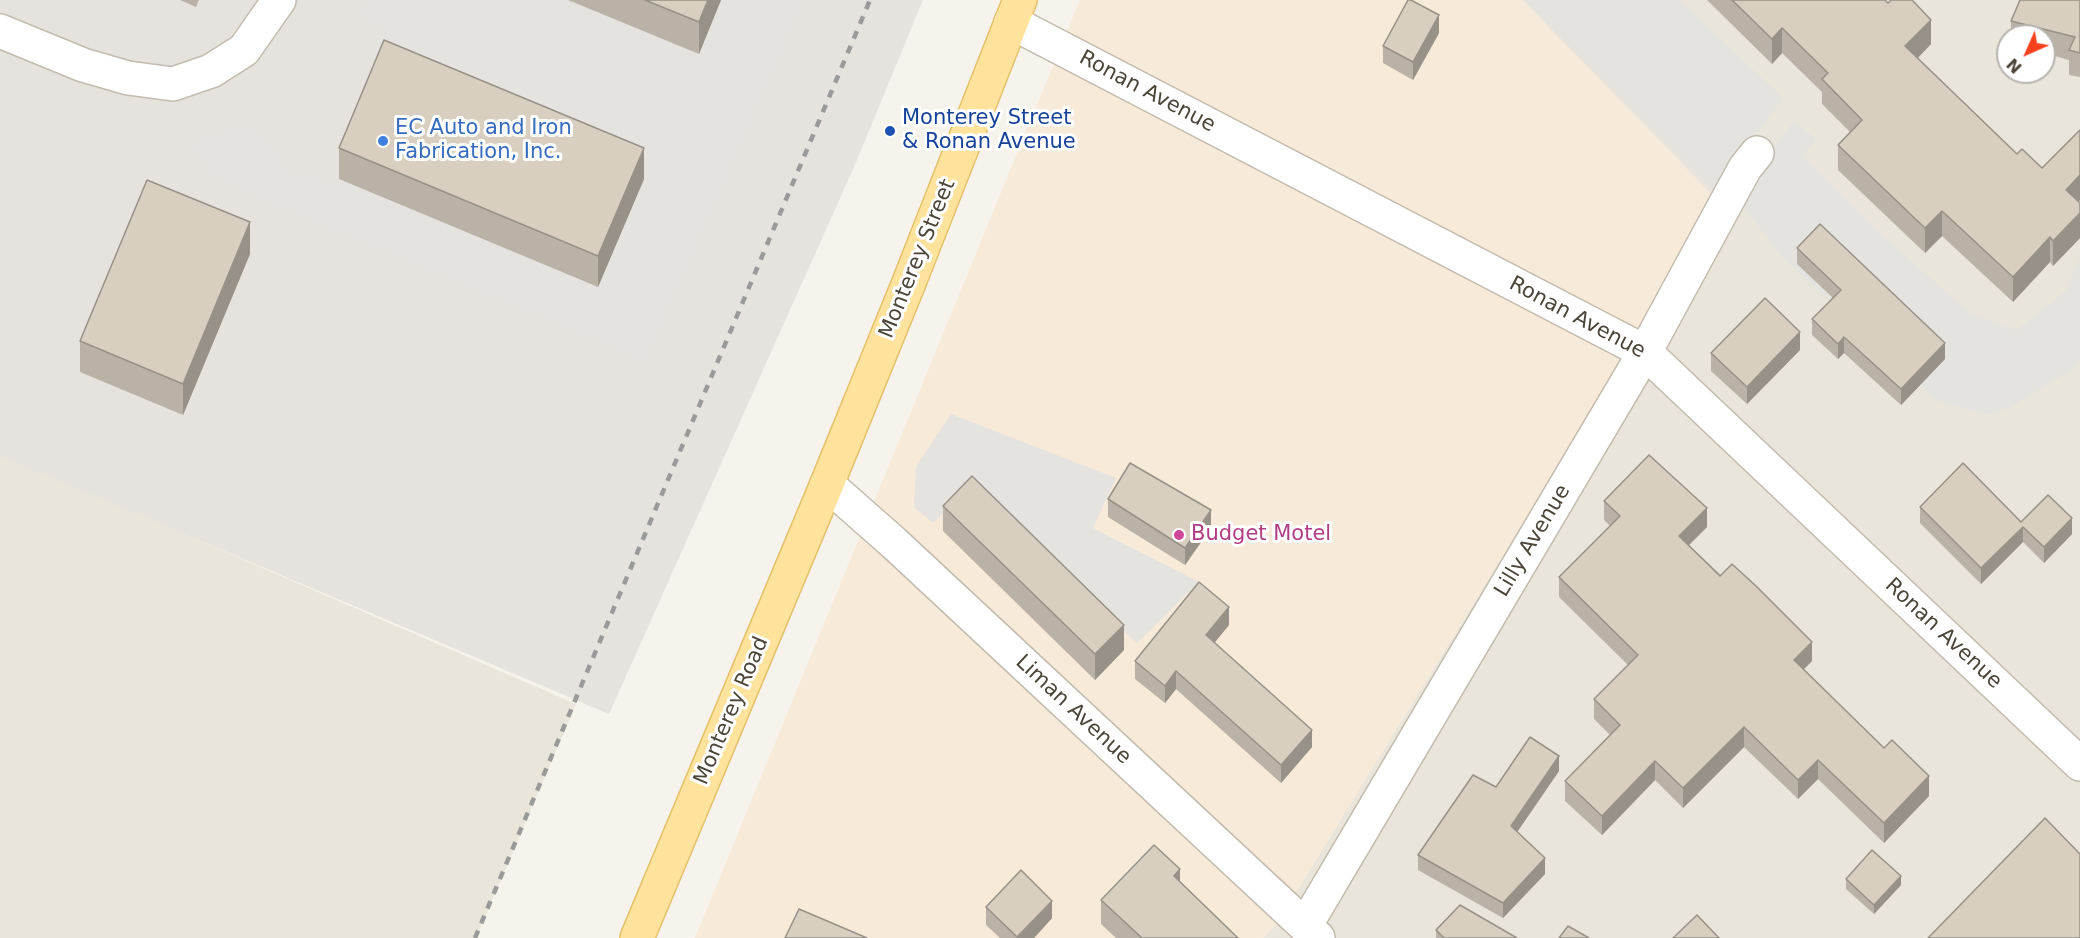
<!DOCTYPE html>
<html>
<head>
<meta charset="utf-8">
<style>
  body { margin:0 }
  #map { position:relative; width:2080px; height:938px; overflow:hidden; background:#f6f3ec; font-family:"DejaVu Sans",sans-serif }
  canvas { display:block }
  .north { position:absolute; left:1996px; top:24px; width:60px; height:60px; box-sizing:border-box; background:#fff; border:2px solid #b7b4b0; border-radius:50%; rotate:225deg; font-size:16px; font-weight:700; line-height:24px; text-align:center; color:#4b4439 }
  .north::after { content:''; display:block; margin:auto; width:21px; height:27px; background:#fc3f1d; clip-path:polygon(50% 0,100% 100%,50% 72%,0 100%) }
</style>
</head>
<body>
<div id="map">
<canvas width="2080" height="938"></canvas>
<div class="north">N</div>
</div>
<script>
const ctx = document.querySelector('canvas').getContext('2d');
ctx.lineJoin = 'round';
function fill(path, color) { ctx.fillStyle = color; ctx.fill(path, 'evenodd'); }
function trace(path, color, width, dash) { ctx.strokeStyle = color; ctx.lineWidth = width; ctx.lineCap = dash ? 'butt' : 'round'; ctx.setLineDash(dash || []); ctx.stroke(path); }
function write(font, color, halo, rows, align = 'center') {
  ctx.font = font + ' "DejaVu Sans",sans-serif'; ctx.lineWidth = 6; ctx.setLineDash([]); ctx.textBaseline = 'middle'; ctx.strokeStyle = halo; ctx.fillStyle = color; for (const [text, x, y, turn = 0] of rows) {
    ctx.save(); ctx.translate(x, y); ctx.rotate((+turn || 0) * Math.PI / 180); ctx.textAlign = isNaN(turn) ? turn : align; if (halo) ctx.strokeText(text, 0, 0); ctx.fillText(text, 0, 0); ctx.restore();
  }
}
fill(new Path2D(`
  M1522 0H2080V938H1263L1276 925 1642 329 1711 194ZM2008 36H2044V72H2008Z
  M0 454 576 704 476 938H0Z`), '#eae5da');
fill(new Path2D(`
  M1080 0H1522L1711 194 1642 329 1276 925 1263 938H695Z`), '#f7ead8');
fill(new Path2D(`
  M0 0H923L854 167 609 714 0 456Z`), '#e6e2dd');
fill(new Path2D(`
  M365 0H568L699 54 721 0H806L646 363 287 212 209 175 187 143 250 120 297 176 339 179 384 71 368 57 382 27 356 18Z
  M1523 0H1679L1783 98 1715 192Z
  M1794 121 1817 140 1802 155 1887 240 1970 313 2017 330 2066 291 2080 258V360L2077 366 2011 407 1988 415 1939 402 1780 255 1741 203 1754 174Z
  M951 414 1116 478 1093 528 1199 582 1137 643 972 486 933 523 914 507 916 467Z`), '#e5e3e0');
const minor = new Path2D(`
  M1011 22 1645 352 2080 764
  M0 31 83 65 128 78 173 84 211 71 244 50 279 0
  M827 484 894 543 1318 938
  M1305 926 1645 352 1745 168 1757 153`);
const major = new Path2D(`
  M637 938 827 484 908 285 1020 0`);
trace(minor, '#c2bbae', 36);
trace(major, '#e6c16a', 36);
trace(minor, '#fff', 33);
trace(major, '#ffe39c', 33);
trace(new Path2D(`
  M475 938 870 0`), '#9a9a9a', 4.5, [8, 8]);
fill(new Path2D(`
  M180 0H199L196 7Z
  M568 0H721L699 54Z
  M1707 0H1885L1931 44 1918 58 2017 154 2042 168 2080 130V200L2078 202 2080 203V238L2053 266 2050 262 2013 302 1942 236 1925 253 1838 170V145L1850 132 1822 104V92L1782 53 1772 64Z
  M2080 0V77L2069 75V60L2044 53V36H2011V21Z
  M1439 33 1413 80 1383 63V46Z
  M339 148 644 179 598 287 339 179Z
  M1797 248 1945 359 1901 405 1844 353 1838 359 1812 335V319L1833 298 1797 264Z
  M250 254 183 415 80 372V341Z
  M1800 350 1747 404 1711 371V353Z
  M1108 499 1211 528 1185 565 1108 517Z
  M1604 501 1707 527 1689 545 1812 661 1804 669 1929 796 1884 843 1818 779 1798 799 1744 747 1683 808 1655 780 1602 835 1565 801V781L1610 735 1594 719V699L1628 665 1559 597V577L1610 526 1604 520Z
  M943 506 1124 650 1095 680 943 531Z
  M1920 507 2021 522 2072 534 2044 563 2023 542 1981 584 1920 523Z
  M1229 625 1215 642 1312 747 1281 783 1176 689 1165 703 1135 679V661Z
  M1559 771 1517 832 1545 874 1503 918 1418 870V855L1496 787Z
  M1846 879 1901 885 1874 914 1846 889Z
  M1180 882 1238 938H1116L1101 924V900Z
  M986 907 1052 918 1034 938H1000L986 925Z
  M1436 930 1517 938H1436Z`), '#bab2a6');
fill(new Path2D(`
  M708 0H721L699 54V22Z
  M1439 15V33L1413 80V62Z
  M1931 20V44L1905 71V46Z
  M1782 28V53L1772 64V39Z
  M644 148V179L598 287V256Z
  M2080 175V200L2066 214V190Z
  M1942 211V236L1925 253V228Z
  M2080 213V238L2053 266V241Z
  M250 222V254L183 415V384Z
  M2050 237V262L2013 302V277Z
  M1800 332V350L1747 404V387Z
  M1844 337V353L1838 359V344Z
  M1945 343V359L1901 405V389Z
  M1707 508V527L1679 555V536Z
  M1211 510V528L1185 565V548Z
  M2072 518V534L2044 563V547Z
  M2023 527V542L1981 584V568Z
  M1229 607V625L1206 653V635Z
  M1124 625V650L1095 680V654Z
  M1812 642V661L1794 679V660Z
  M1176 671V689L1165 703V686Z
  M1744 727V747L1683 808V788Z
  M1312 730V747L1281 783V765Z
  M1559 756V771L1511 841V826Z
  M1818 760V779L1798 799V780Z
  M1655 761V780L1602 835V816Z
  M1929 776V796L1884 843V823Z
  M1545 858V874L1503 918V903Z
  M1180 869V894L1174 876Z
  M1901 876V885L1874 914V905Z
  M1052 901V918L1034 938H1017Z`), '#979187');
const building = new Path2D(`
  M645 0H708L699 22Z
  M1408 0H1411L1439 15 1413 62 1383 46Z
  M1732 0H1885L1888 3 1891 0H1912L1931 20 1905 46 2017 154 2022 149 2042 168 2080 130V175L2066 190 2080 203V213L2053 241 2050 237 2013 277 1942 211 1925 228 1838 145 1862 120 1822 79 1828 73 1782 28 1772 39Z
  M2020 0H2080V53L2069 50 2075 37 2011 21Z
  M384 40 644 148 598 256 339 148Z
  M147 180 250 222 183 384 80 341Z
  M1820 224 1945 343 1901 389 1844 337 1838 344 1812 319 1841 290 1797 248Z
  M1765 298 1800 332 1747 387 1711 353Z
  M1649 455 1707 508 1679 536 1720 576 1732 564 1756 586 1812 642 1794 660 1884 748 1892 740 1929 776 1884 823 1818 760 1798 780 1744 727 1683 788 1655 761 1602 816 1565 781 1620 725 1594 699 1638 655 1559 577 1620 516 1604 501Z
  M1130 463 1211 510 1185 548 1108 499Z
  M1963 463 2021 522 2048 495 2072 518 2044 547 2023 527 1981 568 1920 507Z
  M972 476 1124 625 1095 654 943 506Z
  M1199 582 1229 607 1206 635 1312 730 1281 765 1176 671 1165 686 1135 661Z
  M1530 737 1559 756 1511 826 1545 858 1503 903 1418 855 1473 775 1496 787Z
  M2045 818 2080 854V938H1928Z
  M1154 845 1180 869 1174 876 1238 938H1142L1101 900Z
  M1872 850 1901 876 1874 905 1846 879Z
  M1021 870 1052 901 1017 937 986 907Z
  M1460 905 1517 938H1444L1436 930Z
  M799 909 867 938H785Z
  M1697 915 1719 938H1673Z
  M1568 926 1589 938H1559Z`);
fill(building, '#d8cfc1');
trace(building, '#979187', 1.5);
for (const [x, y, r, color] of [
  [890,131,6,"#1a4fb4"],
  [383,141,6,"#3f7fe0"],
  [1179,535,6,"#d1479c"]
]) { const dot = new Path2D(); dot.arc(x, y, r, 0, 2 * Math.PI); ctx.fillStyle = color; ctx.fill(dot); trace(dot, '#fff', 2); }
write('21px', '#4b4439', '#fff', [
  ["Ronan Avenue",1147,92,28],
  ["Monterey Street",918,259,-68],
  ["Ronan Avenue",1577,318,28],
  ["Lilly Avenue",1533,541,-59],
  ["Ronan Avenue",1943,634,43],
  ["Liman Avenue",1073,710,43],
  ["Monterey Road",732,711,-67]
]);
write('21px', '#164399', '#fff', [
  ["Monterey Street",902,119],
  ["& Ronan Avenue",902,143]
], 'left');
write('21px', '#366cbe', '#fff', [
  ["EC Auto and Iron",395,129],
  ["Fabrication, Inc.",395,153]
], 'left');
write('21px', '#b23c85', '#fff', [
  ["Budget Motel",1191,535]
], 'left');
</script>
</body>
</html>
